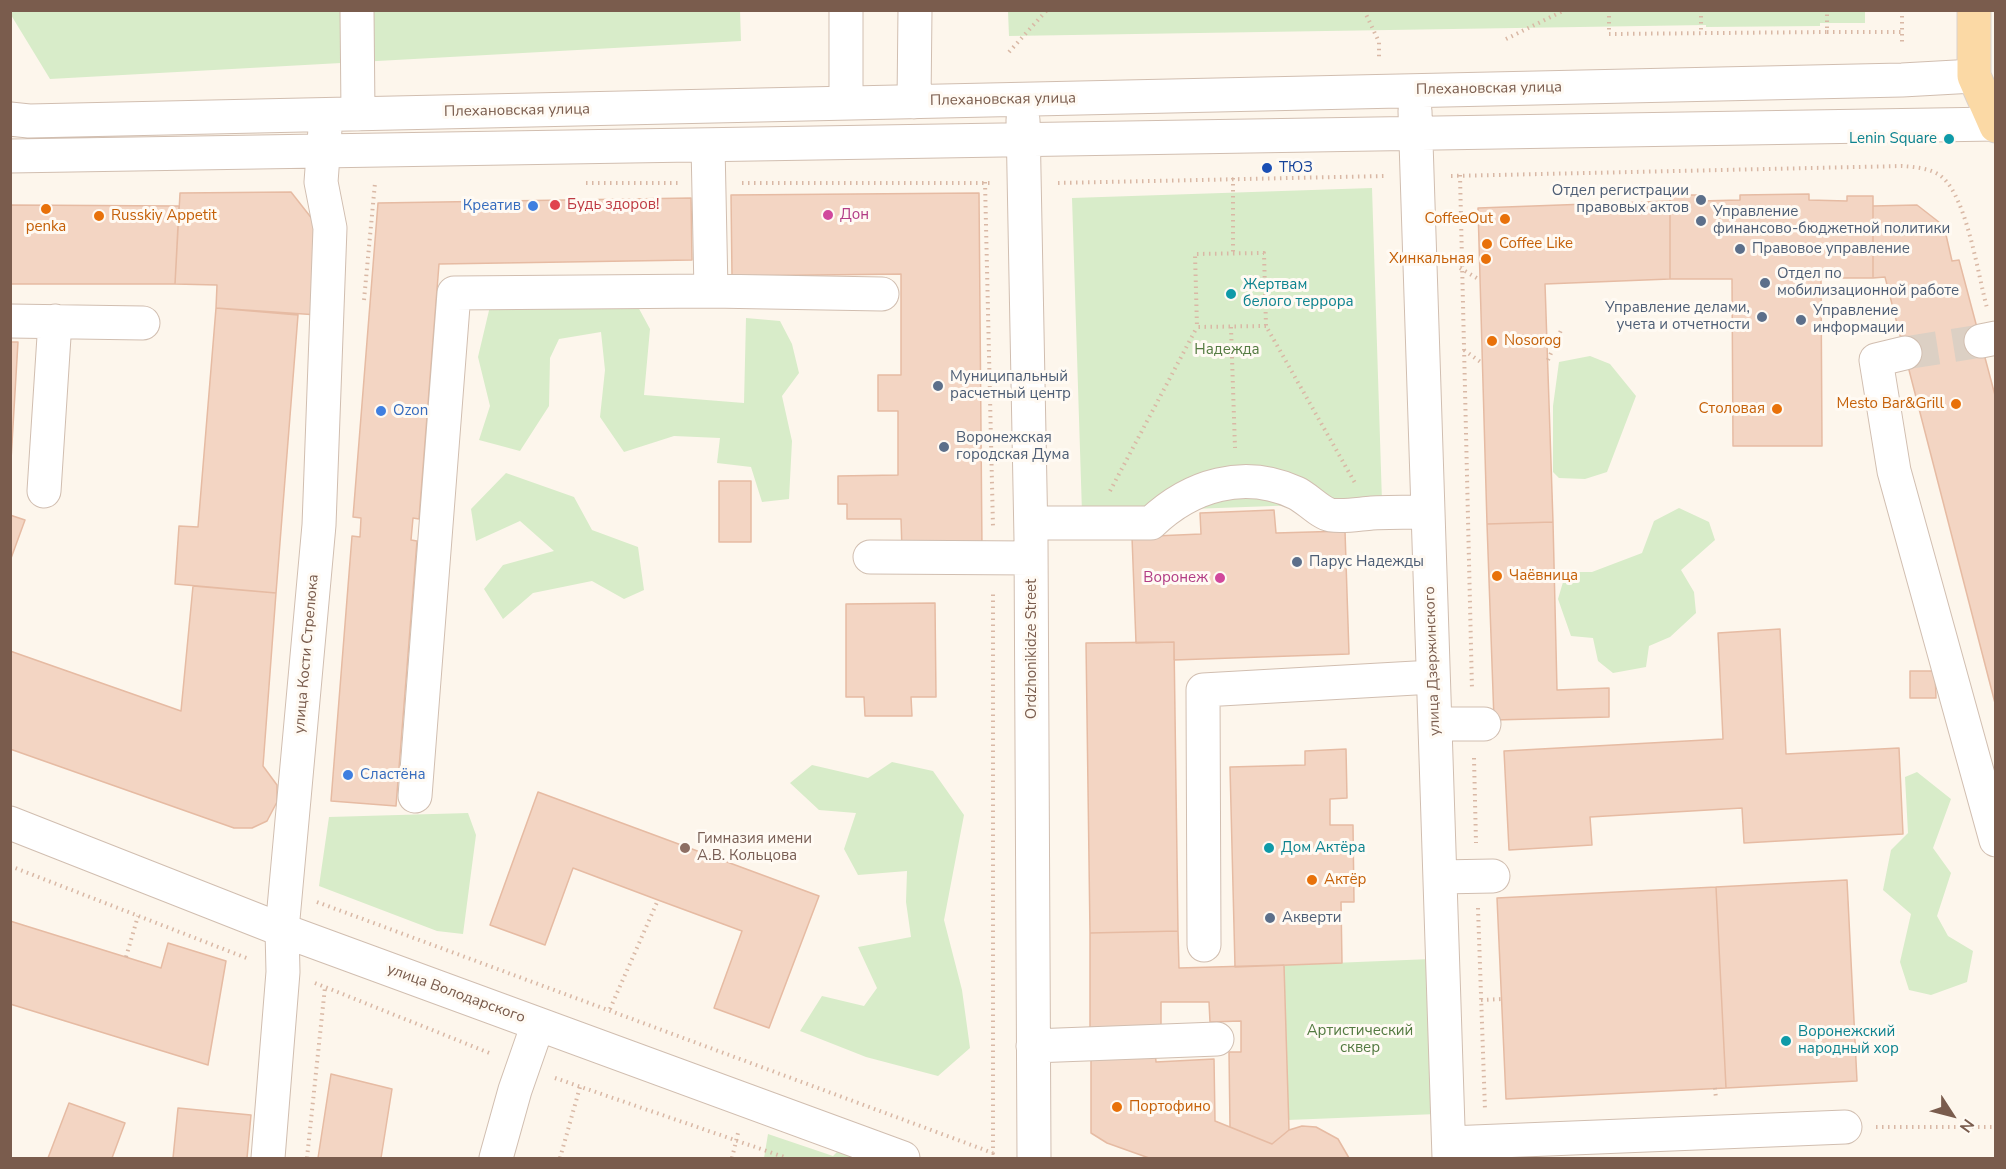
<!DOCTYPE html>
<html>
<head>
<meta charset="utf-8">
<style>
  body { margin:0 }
  #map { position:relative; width:2006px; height:1169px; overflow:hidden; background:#fdf6ec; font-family:"Nunito Sans",sans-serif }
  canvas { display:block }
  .frame { position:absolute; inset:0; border:12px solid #7a5c4d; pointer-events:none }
  .north { position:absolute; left:1922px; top:1085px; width:60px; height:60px; -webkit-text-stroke:4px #fffaf3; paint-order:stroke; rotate:126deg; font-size:16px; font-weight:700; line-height:24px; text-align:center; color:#7a5c4d }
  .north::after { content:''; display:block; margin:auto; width:21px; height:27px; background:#7a5c4d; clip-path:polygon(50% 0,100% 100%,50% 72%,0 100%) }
</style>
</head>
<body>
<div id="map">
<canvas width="2006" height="1169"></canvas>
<div class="frame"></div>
<div class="north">N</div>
</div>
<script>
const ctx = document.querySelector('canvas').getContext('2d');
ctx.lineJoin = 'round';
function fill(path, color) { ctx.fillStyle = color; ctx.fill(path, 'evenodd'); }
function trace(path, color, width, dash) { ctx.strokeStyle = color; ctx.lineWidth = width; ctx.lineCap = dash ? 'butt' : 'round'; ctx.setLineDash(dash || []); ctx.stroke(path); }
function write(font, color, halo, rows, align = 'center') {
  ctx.font = font + ' "Nunito Sans",sans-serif'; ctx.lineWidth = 6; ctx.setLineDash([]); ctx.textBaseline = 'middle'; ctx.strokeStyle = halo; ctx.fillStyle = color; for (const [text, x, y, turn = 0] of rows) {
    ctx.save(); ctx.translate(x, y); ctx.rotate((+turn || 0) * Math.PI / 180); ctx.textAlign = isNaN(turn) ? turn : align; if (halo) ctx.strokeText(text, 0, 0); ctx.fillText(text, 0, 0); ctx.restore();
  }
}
fill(new Path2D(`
  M11 10H740L741 41 50 79 11 15Z
  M1865 10V23H1820V26L1706 27V25L1009 36 1008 11Z
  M1372 188 1382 502 1082 513 1072 198Z
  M491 302 637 305 650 329 644 395 744 403 746 318 780 321 792 344 799 373 782 396 792 441 789 499 762 502 751 467 717 463 720 438 674 436 624 452 600 417 605 370 601 332 559 339 550 358 549 406 520 451 479 440 490 406 478 357Z
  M1590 356 1610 364 1636 396 1607 472 1585 479 1559 478 1553 472V406L1559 362Z
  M506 473 574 497 592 530 638 547 644 590 624 599 592 581 533 593 503 619 484 589 503 565 554 551 520 521 476 541 471 509Z
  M1679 508 1709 522 1715 540 1681 570 1694 592 1696 613 1670 637 1649 646 1646 667 1613 673 1598 661 1593 638 1571 636 1558 599 1566 572H1592L1642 553 1654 521Z
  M892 762 933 771 964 815 944 920 962 990 970 1048 938 1076 866 1057 800 1031 822 996 864 1006 877 988 858 947 911 937 906 902 907 871 858 875 844 849 856 813 819 810 790 783 812 765 868 778Z
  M1917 772 1951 799 1933 848 1951 873 1937 916 1948 936 1973 951 1967 982 1931 995 1909 990 1900 962 1911 914 1883 890 1891 850 1908 833 1905 777Z
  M468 813 476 835 463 934 437 931 319 886 329 817Z
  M1431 959 1437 1114 1288 1120 1284 965Z
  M768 1134 833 1156 837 1152 857 1155 862 1158H764Z`), '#d8ecc9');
const building = new Path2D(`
  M291 192 324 234 318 315 216 308 217 285 175 284 180 193Z
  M979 193 982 550H902L901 519H847V504H838V476L898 475V411H878V375H901V274L732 276 731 195Z
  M1809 194V200L1847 201V196H1873V278H1821L1822 446H1733L1732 279H1670V195H1700V201L1740 200V195Z
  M691 198 692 260 439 264 419 519 413 518 411 540 417 541 396 806 331 801 352 536 360 537 361 518 353 517 378 203Z
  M1670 201V279L1545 284 1553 522 1487 524 1478 208Z
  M10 205 179 206 175 284H10Z
  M1917 205 1944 226 1952 261 1959 260 1996 399V707L1885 277 1873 278V206Z
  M216 308 298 315 276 593 175 584 179 526 198 527Z
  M10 342H18L11 460H10Z
  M719 481H751V542H719Z
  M1274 510 1276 533 1345 531 1349 654 1174 660V642L1136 643 1132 537 1201 534 1200 513Z
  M10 515 25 520 10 561Z
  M1553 522 1557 690 1609 688V717L1494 720 1487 524Z
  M193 586 276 593 263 766 277 785V802L267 821 252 828H234L10 749V651L181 711Z
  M935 603 936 697H911L912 716H865L864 697H846V604Z
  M1780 629 1786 754 1899 748 1903 834 1744 843 1742 808 1590 817 1592 845 1509 850 1504 751 1723 739 1718 633Z
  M1174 642 1178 931 1090 933 1086 643Z
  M1910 671H1935L1936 698H1910Z
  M1346 749 1347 798 1330 799V825H1353L1354 902H1341L1342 963 1235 967 1230 767 1305 765V751Z
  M538 792 819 896 769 1028 714 1008 742 931 658 900 573 868 545 945 490 925Z
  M1847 880 1857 1081 1726 1088 1716 887Z
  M1716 887 1726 1088 1506 1099 1497 898Z
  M10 921 161 968 168 943 226 961 208 1065 10 1004Z
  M1178 931 1179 968 1284 965 1289 1130 1272 1144 1230 1127 1229 1052H1241V1021L1210 1022 1209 1002H1161V1036L1090 1039V933Z
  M1155 1050 1156 1062 1214 1059 1215 1121 1272 1144 1289 1130 1302 1126 1316 1127 1338 1139 1349 1158H1149L1107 1143 1091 1133V1052Z
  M331 1074 392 1089 381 1158H318Z
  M69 1103 125 1123 112 1158H48Z
  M178 1108 251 1115 247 1158H173Z`);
fill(building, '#f3d5c3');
trace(building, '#e6bba3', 1.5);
trace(new Path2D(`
  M1905 353 1981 341`), '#dcd0c4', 33, [33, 16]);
const minor = new Path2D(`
  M357 10 358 114
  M914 102 915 10
  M846 103V10
  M1415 111 1449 1158
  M10 119 29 121 1902 80 1974 76
  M1023 120 1031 540 1034 1158
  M10 156 1995 124
  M711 291 882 294
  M10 321 143 323
  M1981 341 1996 338
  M1905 353 1876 360 1894 471 1996 840
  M44 491 55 321
  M1031 523H1151C1191 485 1244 469 1296 493 1307 498 1320 513 1331 515 1344 517 1359 514 1372 513 1391 512 1409 512 1428 512
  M870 557 1031 558
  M1435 724H1484
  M415 796 454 293 711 291 708 145
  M10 823 282 930 903 1158
  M1440 877 1493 876
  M1204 945 1203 690 1433 677
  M1033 1046 1217 1039
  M1449 1143 1845 1127
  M268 1158 283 972 282 930 319 525 330 228 321 182 325 129
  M496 1158 515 1090 538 1024`);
const major = new Path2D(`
  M1974 10V76L1996 126`);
trace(minor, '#d1beb0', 35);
trace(major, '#dad1cd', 35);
trace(new Path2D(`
  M1364 10 1379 42V57
  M1609 10V34L1827 32V10
  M1701 10V33
  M1902 10V46
  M1827 32H1902
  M1506 39 1565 10
  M1009 52 1047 10
  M1460 175 1472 690
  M1451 176 1902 166C1915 167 1931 168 1942 177 1967 198 1978 275 1987 308
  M1233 178V254
  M985 182 993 527
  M586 183H678
  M742 183H993
  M1058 183 1385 176
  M1460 268 1480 280
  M364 300 375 183
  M1266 326 1197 327 1195 254 1264 253 1266 326 1355 483
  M1231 327 1235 448
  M1464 350 1482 363
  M1548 360 1562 328
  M1110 491 1197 327
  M1474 758 1476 843
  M10 866 249 959
  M317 902 993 1153V591
  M1478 908 1485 1110
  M126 957 138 916
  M315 983 492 1054
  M1481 1000 1502 999
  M610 1009 658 900
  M555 1078 787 1158
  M1715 1088 1716 1099
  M1876 1127H1996
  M307 1158 325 987
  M560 1158 580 1087
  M732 1158 738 1133`), '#d9b8a5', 4, [1.5, 4.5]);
trace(minor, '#fff', 33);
trace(major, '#fbd9a5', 33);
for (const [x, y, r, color] of [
  [1949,139,6,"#0f9aa8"],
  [1267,168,6,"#1a4fb4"],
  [1701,200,6,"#5c6f8a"],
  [555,205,6,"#e0444e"],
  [533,206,6,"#3f7fe0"],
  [46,209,6,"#e8710a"],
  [828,215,6,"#d1479c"],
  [99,216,6,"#e8710a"],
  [1505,219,6,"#e8710a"],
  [1701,221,6,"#5c6f8a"],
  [1487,244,6,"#e8710a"],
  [1740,249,6,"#5c6f8a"],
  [1486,259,6,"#e8710a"],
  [1765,283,6,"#5c6f8a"],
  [1231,294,6,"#0f9aa8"],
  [1762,317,6,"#5c6f8a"],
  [1801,320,6,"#5c6f8a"],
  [1492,341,6,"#e8710a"],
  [938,386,6,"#5c6f8a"],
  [1956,404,6,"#e8710a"],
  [1777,409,6,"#e8710a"],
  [381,411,6,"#3f7fe0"],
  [944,447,6,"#5c6f8a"],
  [1297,562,6,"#5c6f8a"],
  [1497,576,6,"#e8710a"],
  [1220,578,6,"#d1479c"],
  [348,775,6,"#3f7fe0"],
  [685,848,6,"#8d6e63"],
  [1269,848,6,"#0f9aa8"],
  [1312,880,6,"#e8710a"],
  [1270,918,6,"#5c6f8a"],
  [1786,1041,6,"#0f9aa8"],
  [1117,1107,6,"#e8710a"]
]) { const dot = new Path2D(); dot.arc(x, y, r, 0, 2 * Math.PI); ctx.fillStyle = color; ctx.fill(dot); trace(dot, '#fffaf3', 2); }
write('15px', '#7a5c4d', '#fffaf3', [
  ["Плехановская улица",1489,89,-1],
  ["Плехановская улица",1003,100,-1],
  ["Плехановская улица",517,111,-1],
  ["Ordzhonikidze Street",1032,649,-90],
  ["улица Кости Стрелюка",307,654,-85],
  ["улица Дзержинского",1433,661,-92],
  ["улица Володарского",456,994,20]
]);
write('15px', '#0d838f', '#fffaf3', [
  ["Lenin Square",1937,139,"right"],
  ["Жертвам",1243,285],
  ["белого террора",1243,302],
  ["Дом Актёра",1281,848],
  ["Воронежский",1798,1032],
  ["народный хор",1798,1049]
], 'left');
write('15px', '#164399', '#fffaf3', [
  ["ТЮЗ",1279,168]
], 'left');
write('15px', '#4e5e75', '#fffaf3', [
  ["Отдел регистрации",1689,191,"right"],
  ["правовых актов",1689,208,"right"],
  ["Управление",1713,212],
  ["финансово-бюджетной политики",1713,229],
  ["Правовое управление",1752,249],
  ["Отдел по",1777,274],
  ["мобилизационной работе",1777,291],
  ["Управление делами,",1750,308,"right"],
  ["учета и отчетности",1750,325,"right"],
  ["Управление",1813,311],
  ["информации",1813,328],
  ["Муниципальный",950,377],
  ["расчетный центр",950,394],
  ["Воронежская",956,438],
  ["городская Дума",956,455],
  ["Парус Надежды",1309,562],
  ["Акверти",1282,918]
], 'left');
write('15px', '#be3a42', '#fffaf3', [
  ["Будь здоров!",567,205]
], 'left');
write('15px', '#366cbe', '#fffaf3', [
  ["Креатив",521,206,"right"],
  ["Ozon",393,411],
  ["Сластёна",360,775]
], 'left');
write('15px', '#b23c85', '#fffaf3', [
  ["Дон",840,215],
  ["Воронеж",1208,578,"right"]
], 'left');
write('15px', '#c56008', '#fffaf3', [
  ["Russkiy Appetit",111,216],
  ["CoffeeOut",1493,219,"right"],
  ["penka",46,227,"center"],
  ["Coffee Like",1499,244],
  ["Хинкальная",1474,259,"right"],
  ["Nosorog",1504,341],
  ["Mesto Bar&Grill",1944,404,"right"],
  ["Столовая",1765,409,"right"],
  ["Чаёвница",1509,576],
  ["Актёр",1324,880],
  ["Портофино",1129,1107]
], 'left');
write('15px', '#537a41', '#fffaf3', [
  ["Надежда",1227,350],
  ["Артистический",1360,1031],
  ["сквер",1360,1048]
]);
write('15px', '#785e54', '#fffaf3', [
  ["Гимназия имени",697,839],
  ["А.В. Кольцова",697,856]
], 'left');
</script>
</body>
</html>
